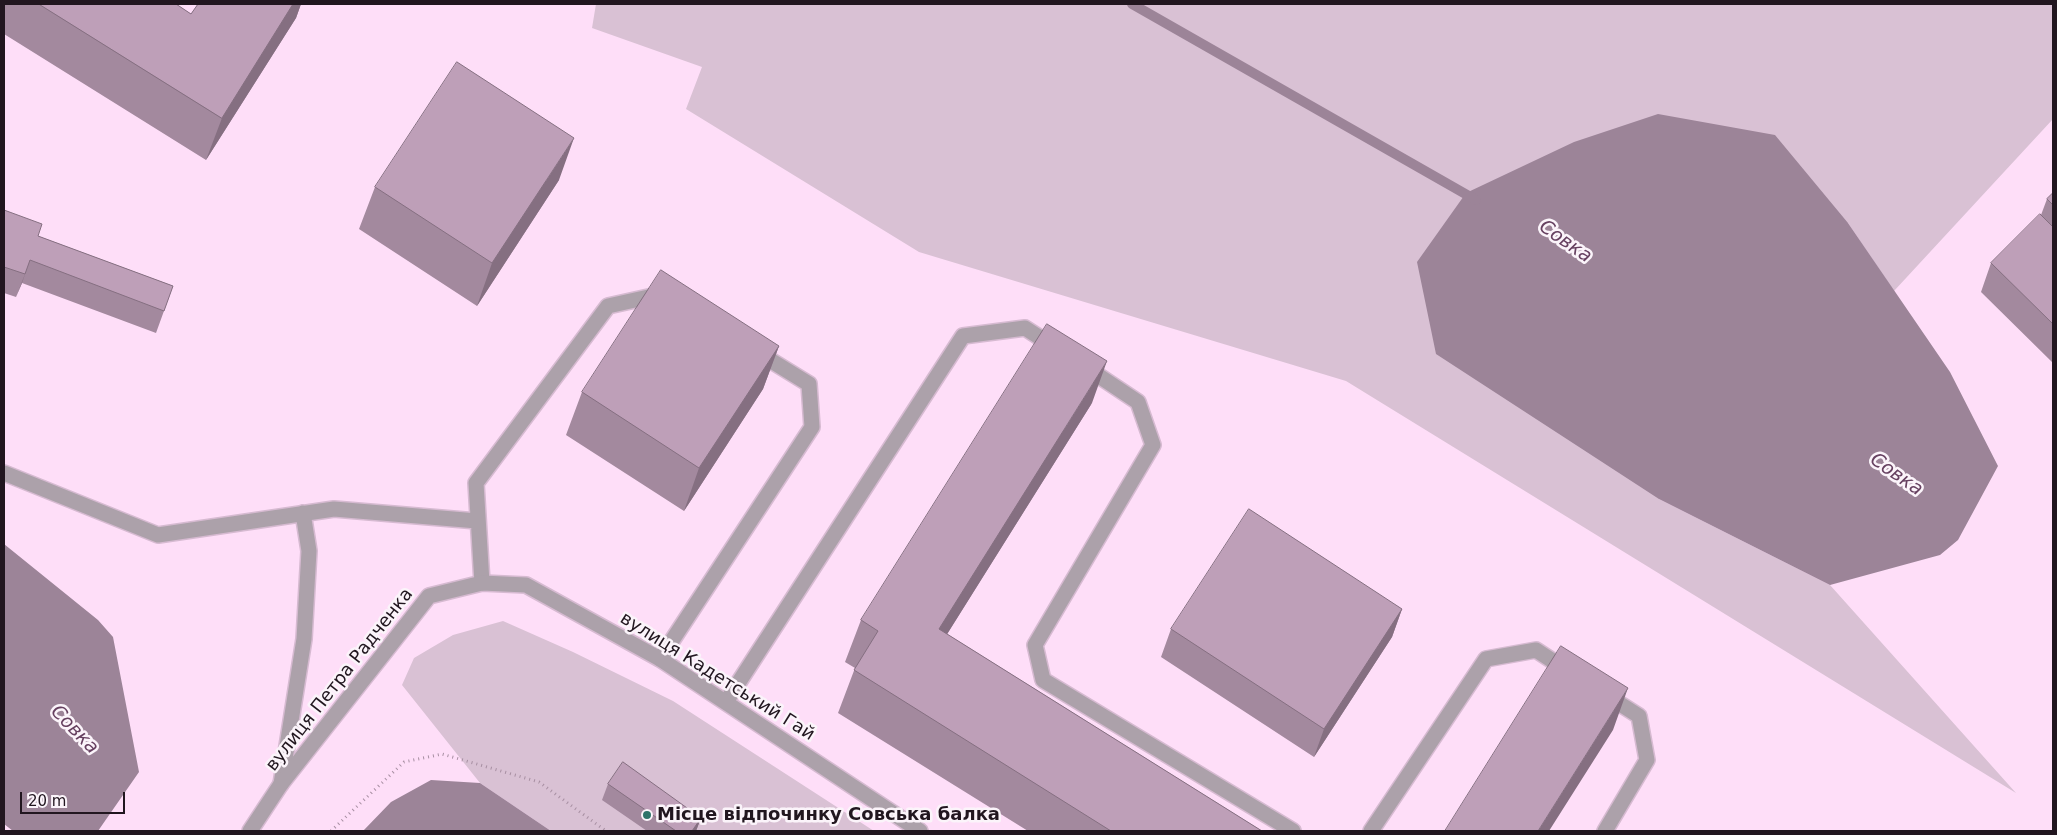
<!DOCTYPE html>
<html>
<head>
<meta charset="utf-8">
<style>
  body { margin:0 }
  #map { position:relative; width:2057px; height:835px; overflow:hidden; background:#fedef8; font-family:"DejaVu Sans",sans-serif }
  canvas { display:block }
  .frame { position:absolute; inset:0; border:5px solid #21161f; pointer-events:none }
  .scale { position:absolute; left:20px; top:792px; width:105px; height:22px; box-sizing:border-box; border:2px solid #21161f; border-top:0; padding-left:6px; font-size:15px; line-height:18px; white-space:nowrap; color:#21161f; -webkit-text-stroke:4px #fbf4fa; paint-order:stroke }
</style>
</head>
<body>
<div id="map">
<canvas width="2057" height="835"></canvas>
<div class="frame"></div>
<div class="scale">20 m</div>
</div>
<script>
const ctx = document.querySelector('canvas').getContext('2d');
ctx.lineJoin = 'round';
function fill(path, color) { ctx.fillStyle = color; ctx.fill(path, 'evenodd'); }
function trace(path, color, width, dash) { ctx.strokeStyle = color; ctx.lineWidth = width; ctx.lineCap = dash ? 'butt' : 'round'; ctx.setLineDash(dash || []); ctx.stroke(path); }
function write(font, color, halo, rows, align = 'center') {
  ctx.font = font + ' "DejaVu Sans",sans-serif'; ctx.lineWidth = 5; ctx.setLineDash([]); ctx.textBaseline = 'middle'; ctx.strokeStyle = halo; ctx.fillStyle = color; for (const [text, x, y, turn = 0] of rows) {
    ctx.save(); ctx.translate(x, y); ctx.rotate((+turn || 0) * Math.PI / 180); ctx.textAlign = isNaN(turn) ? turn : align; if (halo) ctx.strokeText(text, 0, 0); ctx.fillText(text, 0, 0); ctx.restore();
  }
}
fill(new Path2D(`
  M596 4H2053V119L1894 291 1848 223 1659 499 1830 585 2016 793 1346 381 919 252 686 109 702 67 592 28Z
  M503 621 573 652 673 701 874 831H551L480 783 402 685 414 658 453 635Z`), '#d9c1d4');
fill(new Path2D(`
  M1658 114 1775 135 1848 223 1950 372 1998 466 1958 540 1940 555 1830 585 1659 499 1436 354 1417 262 1466 193 1574 142Z
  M4 544 98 620 113 637 139 772 98 831H13L4 824Z
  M431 780 480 783 551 831H363L391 802Z`), '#9c8498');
trace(new Path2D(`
  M1132 4 1476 200`), '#9c8498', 10);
const lane = new Path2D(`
  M1084 366 1138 402 1153 445 1035 645 1043 680 1293 831
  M4 473 158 535 334 509 477 521
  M482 583 476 483 608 306 662 294
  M660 659 812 427 809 384 757 352
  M726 702 963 336 1025 328 1056 348
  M281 784 304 639 309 551 303 513
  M1371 831 1486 659 1536 650 1568 671
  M1605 831 1647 760 1639 716 1606 695`);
const street = new Path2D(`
  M250 831 281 784 429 596 482 583 526 585 660 659 920 831`);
trace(lane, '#d6bad1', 18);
trace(street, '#d6bad1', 18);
trace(new Path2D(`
  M331 831 404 762 442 754 539 782 606 831`), '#a78fa2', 3, [1, 4]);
trace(lane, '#aca1aa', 15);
trace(street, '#aca1aa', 15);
fill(new Path2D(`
  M4 4H176L191 14 198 4H301L296 18 206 160 4 34Z
  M559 180 477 306 359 229 375 187Z
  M2053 193V363L1981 292 1991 263 2041 215 2047 199Z
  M4 210 38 236 173 286 156 333 22 283 16 297 4 293Z
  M779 346 763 389 684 511 566 435 582 392Z
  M1092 403 947 634 1262 831H1028L838 713 855 668 845 662 861 620Z
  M1402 609 1392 637 1314 757 1161 657 1171 629Z
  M608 784 701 818 696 831H647L602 800Z`), '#a3899e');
fill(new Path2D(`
  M293 4H301L296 18 206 160 222 118Z
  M574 138 559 180 477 306 492 263Z
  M30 260 22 283 16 297 25 274Z
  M779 346 763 389 684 511 699 468Z
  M1107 361 1092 403 924 671 939 629Z
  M1402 609 1392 637 1314 757 1324 729Z
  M1628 688 1613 730 1549 831H1538Z
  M701 818 696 831H692Z`), '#856f81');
const building = new Path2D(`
  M39 4H176L191 14 198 4H293L222 118Z
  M457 62 574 138 492 263 375 187Z
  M2053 193V205L2047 199Z
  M4 210 42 224 38 236 173 286 164 311 30 260 25 274 4 267Z
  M2040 214 2053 227V324L1991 263Z
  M661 270 779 346 699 468 582 392Z
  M1047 324 1107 361 939 629 1262 831H1111L854 670 878 631 861 620Z
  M1249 509 1402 609 1324 729 1171 629Z
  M1561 646 1628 688 1538 831H1445Z
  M623 762 701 818 692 831H676L608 784Z`);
fill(building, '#be9fb8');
trace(building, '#856f81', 1);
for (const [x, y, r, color] of [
  [647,815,5,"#2e746a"]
]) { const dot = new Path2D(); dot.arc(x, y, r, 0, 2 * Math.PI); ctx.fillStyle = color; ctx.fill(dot); trace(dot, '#fbf4fa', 2); }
write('18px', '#21161f', '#fbf4fa', [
  ["вулиця Кадетський Гай",717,677,32],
  ["вулиця Петра Радченка",340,680,-52]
]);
write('bold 18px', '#21161f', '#fbf4fa', [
  ["Місце відпочинку Совська балка",657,815]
], 'left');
write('italic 19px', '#664060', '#fbf4fa', [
  ["Совка",1565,242,35],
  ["Совка",1896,475,35],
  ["Совка",74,730,46]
]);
</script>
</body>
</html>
